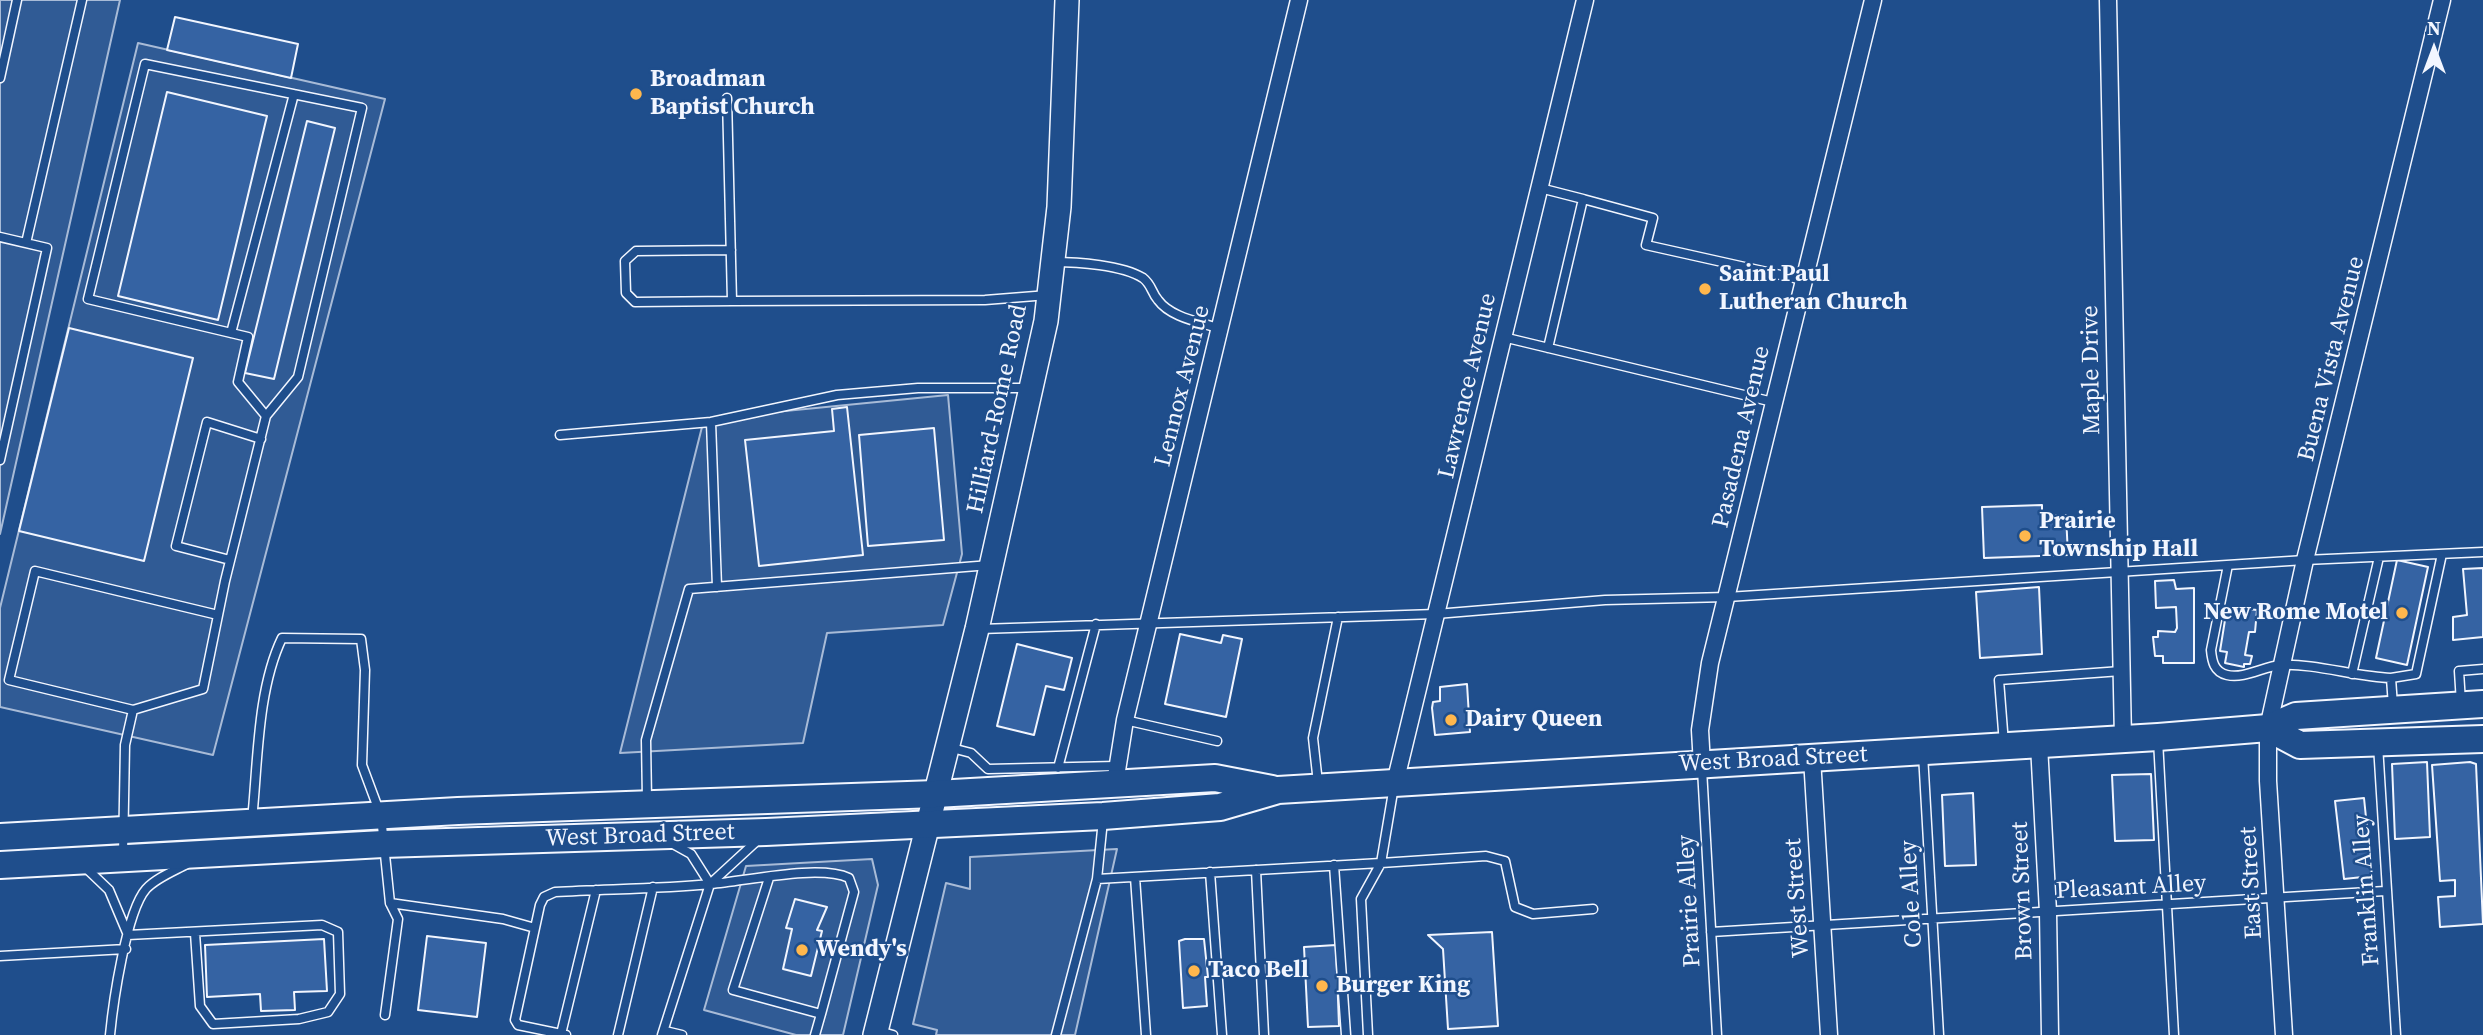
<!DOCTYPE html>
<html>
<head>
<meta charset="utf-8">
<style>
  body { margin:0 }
  #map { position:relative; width:2483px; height:1035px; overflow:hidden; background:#1f4e8c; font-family:"Source Serif 4",serif }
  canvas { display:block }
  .north { position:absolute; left:2399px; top:14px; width:70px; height:70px; -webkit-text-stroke:5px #1f4e8c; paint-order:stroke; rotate:0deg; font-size:19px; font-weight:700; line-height:28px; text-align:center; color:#f2f6ff }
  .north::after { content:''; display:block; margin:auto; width:24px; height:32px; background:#f2f6ff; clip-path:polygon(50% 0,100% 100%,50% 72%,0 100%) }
</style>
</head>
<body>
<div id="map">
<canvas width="2483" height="1035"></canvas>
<div class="north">N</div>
</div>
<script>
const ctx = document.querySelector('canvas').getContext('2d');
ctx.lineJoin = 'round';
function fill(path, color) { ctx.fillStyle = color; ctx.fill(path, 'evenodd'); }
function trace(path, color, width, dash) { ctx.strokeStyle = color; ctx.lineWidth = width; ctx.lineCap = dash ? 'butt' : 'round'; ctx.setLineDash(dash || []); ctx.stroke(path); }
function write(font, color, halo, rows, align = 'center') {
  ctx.font = font + ' "Source Serif 4",serif'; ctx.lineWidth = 5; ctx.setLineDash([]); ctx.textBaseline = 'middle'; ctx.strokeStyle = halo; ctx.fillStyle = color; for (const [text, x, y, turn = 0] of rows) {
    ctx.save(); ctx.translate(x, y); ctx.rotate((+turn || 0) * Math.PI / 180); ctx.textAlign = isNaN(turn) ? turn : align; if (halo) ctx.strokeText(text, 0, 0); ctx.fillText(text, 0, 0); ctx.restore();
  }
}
const parking = new Path2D(`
  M0 0H120L0 534Z
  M138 43 385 99 213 755 0 707V608Z
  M948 395 962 554 943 625 827 633 803 743 620 753 704 419Z
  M1117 849 1075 1035H936L937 1030 913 1024 946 883 970 889V857Z
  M872 859 878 885 843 1035H796L704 1010 746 866Z`);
fill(parking, '#305b95');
trace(parking, '#a8bbd7', 2);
const building = new Path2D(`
  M175 17 298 44 291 78 167 50Z
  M167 92 267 116 218 320 118 296Z
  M307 121 335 128 274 379 245 373Z
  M69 328 193 358 144 561 19 531Z
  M847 407 863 555 759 566 745 440 834 431 832 409Z
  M934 428 944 540 868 546 859 435Z
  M2042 505V516L2066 515 2068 555 1984 558 1982 507Z
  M2397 560 2428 567 2407 665 2376 658Z
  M2483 568V637L2453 640V617L2467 615 2463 569Z
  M2174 580 2176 589 2194 588V663H2163V656H2155L2153 637H2158V631L2175 632 2177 628 2176 607 2156 608 2155 581Z
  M2039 587 2042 654 1980 658 1976 592Z
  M2231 607 2257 610 2255 632H2249L2245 655 2252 656 2250 664H2244V667L2225 663 2227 652 2220 651 2225 620 2230 619Z
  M1180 634 1221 643 1223 635 1242 639 1226 717 1165 704Z
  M1017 644 1072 658 1064 690 1046 686 1034 735 997 726Z
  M1467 684 1470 732 1435 735 1432 708 1433 702 1440 701V687Z
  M2427 762 2430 837 2395 839 2392 764Z
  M2470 762 2476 764 2483 924 2440 927 2438 897 2455 896V880L2440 881 2432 765Z
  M2151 774 2154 840 2115 841 2112 775Z
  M1973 793 1976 865 1945 866 1942 795Z
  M2364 798 2372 876 2344 879 2335 801Z
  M795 899 827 907 817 930 822 931 811 976 783 969 792 929 786 928Z
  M1492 932 1498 1026 1448 1029 1443 949 1428 935Z
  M427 936 486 943 477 1017 418 1010Z
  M324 939 327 991 294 992 295 1010 261 1011 260 994 207 997 205 945Z
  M1185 939H1204L1208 977H1205L1207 1006 1183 1008 1179 941Z
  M1336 945 1339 1026 1308 1027 1304 947Z`);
fill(building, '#3563a3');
trace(building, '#f2f6ff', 2);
const lane = new Path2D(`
  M0 78 17 0
  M727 98 732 301 985 300 1048 295
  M1540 188 1583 199 1548 348
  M1583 199 1653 218 1646 245 1803 280
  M0 237 47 248 0 460
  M26 243 82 0
  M731 250 636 251 625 261 626 293 635 302 732 301
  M1053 262C1078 262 1122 265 1143 278 1152 285 1151 292 1158 300 1171 318 1201 322 1221 329
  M231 333 294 94
  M1503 337 1773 402
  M711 422 717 587
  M560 435 711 422 837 395 918 388H1028
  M230 560 176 546 207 422 261 439
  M2228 565 2211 650C2212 661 2214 672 2227 675 2245 679 2264 666 2281 665 2314 663 2357 677 2391 678L2393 706
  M980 629 1436 614 1605 600 1727 597 2305 560 2483 552
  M2352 674 2379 557
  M2391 678 2416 674 2442 554
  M2461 703 2459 671 2483 669
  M133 710 9 680 35 571 218 615
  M1125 720 1217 741
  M2158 740 2174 1035
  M2004 744 1999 680 2121 671
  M2378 745 2396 1035
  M948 747 971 753 988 769 1116 766
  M1923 754 1939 1035
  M1058 768 1096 624
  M1702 769 1717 1035
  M1318 783 1313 738 1338 617
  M647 800 646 740 689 589 990 565
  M252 820C258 763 257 690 282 638L361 639 365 670 362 765 381 816 390 903 398 919 385 1015
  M673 844 691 854 710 884
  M123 855 125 745 133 710 203 689 225 581 266 416 298 377 362 108 145 64 88 299 248 337 238 382 266 416
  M1334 865 1346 1035
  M86 868 109 890 128 935
  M1256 870 1264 1035
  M1210 872 1222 1035
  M1135 877 1146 1035
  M1097 879 1381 863 1394 786
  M390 903 503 919 535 928
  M1711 932 2385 891
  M128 935 322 925 338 932 340 994 328 1012 299 1019 213 1024 200 1006 195 933
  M0 956 126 949
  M665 1031 682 1035
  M879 1031 893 1035
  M561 1034 596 890
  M110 1035C113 1004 126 912 146 889 156 878 174 871 187 864
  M566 1035 518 1025 515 1020 540 905 544 897 555 892C607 889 659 889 711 884 747 881 819 864 849 878L854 892 821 1014 733 990 769 878
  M618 1035 653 887
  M662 1035 710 884 759 839
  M815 1035 821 1014
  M1056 1035 1097 879 1103 820
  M1368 1035 1361 899 1381 863 1486 856 1505 861 1515 907 1533 914 1593 909`);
const street = new Path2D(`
  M2108 0 2123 739
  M2039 745 2048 912 2050 1035
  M1812 758 1829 1035
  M1702 765 1700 730 1710 663 1873 0
  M1115 783 1125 720 1299 0
  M1395 783 1585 0
  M2284 1035 2268 781V728L2305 560 2442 0`);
const secondary = new Path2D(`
  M875 1035 977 629 1046 321 1059 207 1067 0`);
const primary = new Path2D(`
  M2268 728 2300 745 2483 739
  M0 837 458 811 936 794 1215 778 1272 789
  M0 865 383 844 766 832 1103 816 1220 807 1278 790 2158 737 2268 728 2296 716 2483 704`);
trace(lane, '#f2f6ff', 11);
trace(street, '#f2f6ff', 19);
trace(secondary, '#f2f6ff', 26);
trace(primary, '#f2f6ff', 30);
trace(lane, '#1f4e8c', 8);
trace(street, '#1f4e8c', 16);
trace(secondary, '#1f4e8c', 23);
trace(primary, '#1f4e8c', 26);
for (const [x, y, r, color] of [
  [636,94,7,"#ffb74d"],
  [1705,289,7,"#ffb74d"],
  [2025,536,7,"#ffb74d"],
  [2402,613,7,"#ffb74d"],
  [1451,720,7,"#ffb74d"],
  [802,950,7,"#ffb74d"],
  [1194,971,7,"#ffb74d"],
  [1322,986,7,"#ffb74d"]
]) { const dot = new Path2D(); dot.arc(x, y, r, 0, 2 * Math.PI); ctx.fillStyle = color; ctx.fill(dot); trace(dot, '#1f4e8c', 2.5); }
write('bold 24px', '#f2f6ff', '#1f4e8c', [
  ["Broadman",650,80],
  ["Baptist Church",650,108],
  ["Saint Paul",1719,275],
  ["Lutheran Church",1719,303],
  ["Prairie",2039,522],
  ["Township Hall",2039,550],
  ["New Rome Motel",2388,613,"right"],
  ["Dairy Queen",1465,720],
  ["Wendy's",816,950],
  ["Taco Bell",1208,971],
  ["Burger King",1336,986]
], 'left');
write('24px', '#f2f6ff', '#1f4e8c', [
  ["Buena Vista Avenue",2332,359,-76],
  ["Maple Drive",2092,370,-91],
  ["Lennox Avenue",1183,386,-76],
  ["Lawrence Avenue",1468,386,-77],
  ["Hilliard-Rome Road",998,409,-78],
  ["Pasadena Avenue",1742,437,-77],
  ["West Broad Street",1773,760,-3],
  ["West Broad Street",640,836,-2],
  ["East Street",2252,883,-93],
  ["Pleasant Alley",2131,888,-3],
  ["Franklin Alley",2367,890,-94],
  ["Brown Street",2023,891,-92],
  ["Cole Alley",1912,894,-93],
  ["West Street",1798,898,-94],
  ["Prairie Alley",1690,901,-93]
]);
</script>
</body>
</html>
